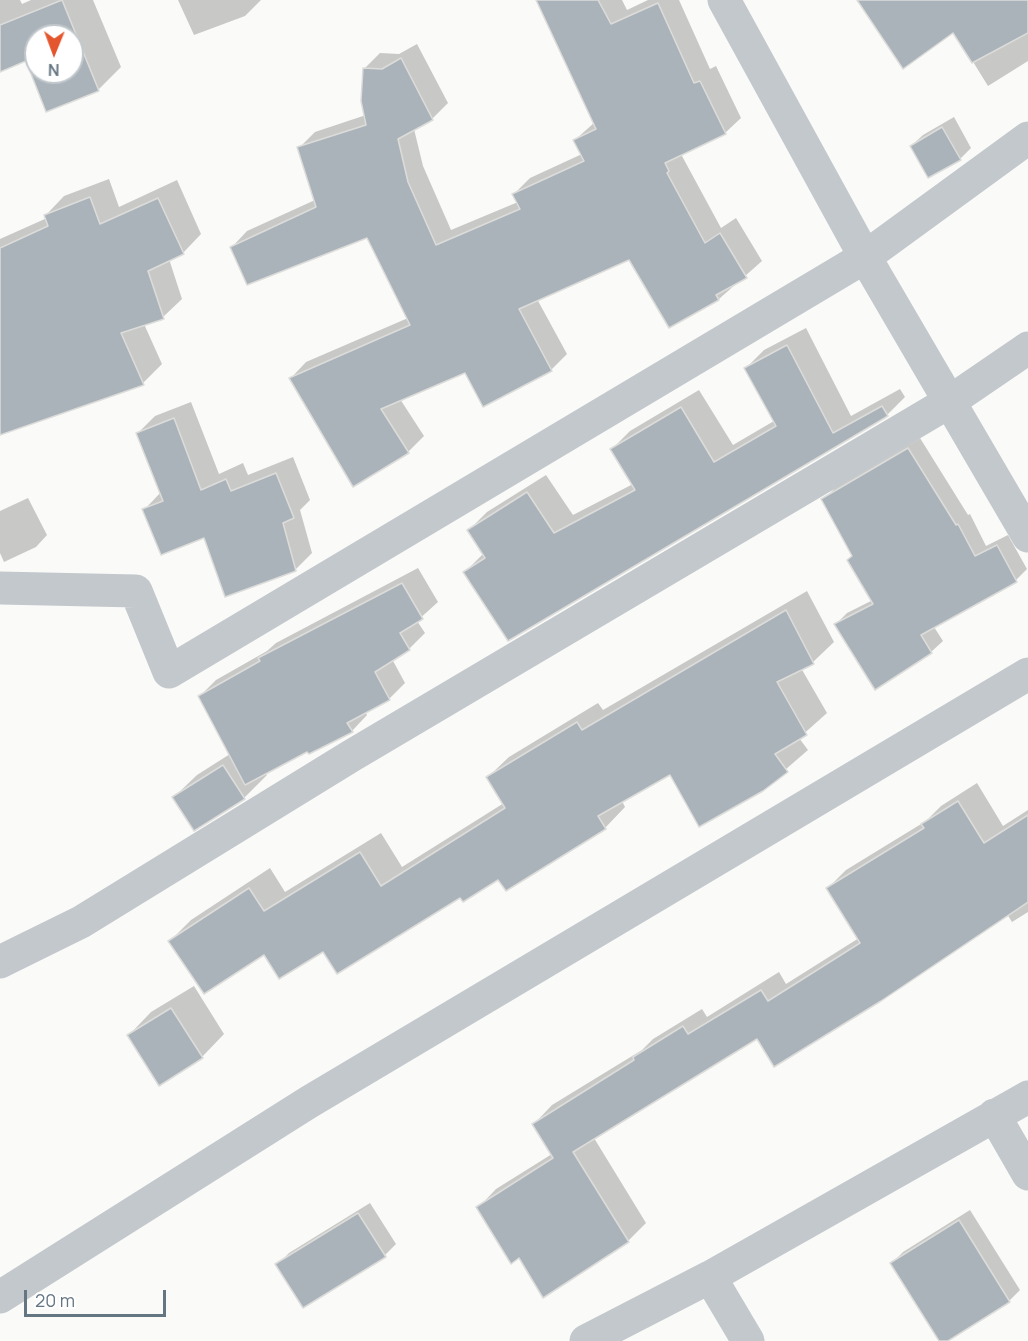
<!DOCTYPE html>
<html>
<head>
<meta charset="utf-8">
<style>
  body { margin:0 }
  #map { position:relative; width:1028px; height:1341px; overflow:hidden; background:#fafaf8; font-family:Manrope,sans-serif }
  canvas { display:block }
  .north { position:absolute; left:24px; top:24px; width:60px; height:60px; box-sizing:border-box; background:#fff; border:2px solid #c1c8cd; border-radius:50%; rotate:181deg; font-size:16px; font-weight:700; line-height:24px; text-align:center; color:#657683 }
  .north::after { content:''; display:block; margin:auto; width:21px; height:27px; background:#e4572e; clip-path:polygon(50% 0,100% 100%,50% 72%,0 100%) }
  .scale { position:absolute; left:24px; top:1290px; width:142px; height:27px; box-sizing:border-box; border:3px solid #657683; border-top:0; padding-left:8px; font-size:18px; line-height:21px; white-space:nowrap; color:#657683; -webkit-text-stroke:4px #fff; paint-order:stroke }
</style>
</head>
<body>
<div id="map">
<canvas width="1028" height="1341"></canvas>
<div class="north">N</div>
<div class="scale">20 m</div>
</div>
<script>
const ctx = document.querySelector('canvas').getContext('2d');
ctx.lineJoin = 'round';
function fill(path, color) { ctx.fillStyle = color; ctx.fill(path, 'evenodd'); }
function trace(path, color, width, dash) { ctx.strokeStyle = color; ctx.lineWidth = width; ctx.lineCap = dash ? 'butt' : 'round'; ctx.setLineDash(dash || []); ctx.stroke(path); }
fill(new Path2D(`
  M0 0H20L22 4 31 0H93L121 67 98 90 47 110 27 59 0 70ZM36 36H72V72H36Z
  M178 0H261L245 16 194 35Z
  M538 0H622L627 10 648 0H679L710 69 716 66 741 118 725 133 683 153 682 156 721 228 736 218 762 261 719 299 670 326 630 258 537 299 567 354 551 370 465 371 400 399 424 436 408 452 291 378 306 362 408 318 368 236 232 247 247 231 315 200 299 148 315 132 366 115 364 69 380 53 399 54 417 44 448 103 432 119 414 129 423 166 451 230 518 202 514 194 530 178 582 154 575 140 595 122Z
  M859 0H1028V61L988 86 954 31Z
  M954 117 971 148 960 159 911 146 923 135Z
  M109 179 119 207 177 180 201 234 183 253 169 259 182 299 163 317 144 324 162 364 143 383 0 434V239L47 218 46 215 64 196Z
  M806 328 851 416 900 389 905 397 887 415 465 572 484 553 469 530 487 512 546 475 573 515 633 484 612 449 630 431 699 390 733 445 774 421 746 368 764 350Z
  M191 402 219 474 243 463 248 475 293 457 310 500 300 510 312 553 295 570 144 510 161 492 138 433 155 416Z
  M920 438 968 515 970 514 986 546 1008 535 1027 569 1016 580 934 627 943 641 931 652 836 624 847 613 873 600 854 555 823 500 835 488Z
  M28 498 47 535 36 547 4 562 0 553V511Z
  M418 568 438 602 417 621 425 633 409 649 392 659 405 683 389 699 365 711 367 715 352 731 308 750 265 773 267 775 244 798 174 797 197 775 230 754 200 696 216 680 267 651 276 643Z
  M807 591 834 642 813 662 801 668 827 713 799 738 808 750 763 789 671 773 622 801 625 807 605 828 461 896 323 950 264 953 170 941 191 920 270 868 285 892 381 833 402 867 504 803 488 777 509 757 598 703 603 710Z
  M977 783 1003 826 1028 810V912L1012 922 1007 914 757 1037 594 1138 646 1223 628 1241 520 1256 478 1208 496 1189 552 1154 534 1124 552 1105 642 1050 653 1039 702 1009 707 1017 779 972 786 984 859 938 828 888 846 870 926 821 941 806Z
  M194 986 224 1034 202 1057 129 1035 151 1012Z
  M370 1203 396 1244 385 1255 304 1306 277 1265 289 1253Z
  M970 1210 1020 1290 1009 1301 941 1341 892 1263 903 1252Z`), '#0003');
const building = new Path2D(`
  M62 0 99 91 46 112 26 61 0 72V25ZM36 36H72V72H36Z
  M536 0H598L611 24 658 3 694 83 700 81 726 134 665 163 669 171 667 173 705 243 720 233 747 278 716 295 719 300 669 328 629 260 519 309 552 371 483 407 465 373 381 409 409 453 353 487 289 378 410 325 367 238 247 285 230 247 316 207 297 147 366 125 361 101 363 68 382 69 401 58 433 120 398 139 408 182 436 245 520 209 512 194 584 161 573 140 596 129Z
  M857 0H1028V33L972 63 953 33 903 69Z
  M942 127 961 160 928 178 910 146Z
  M90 197 100 224 158 198 184 254 148 271 164 319 121 333 144 385 0 435V248L48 226 44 215Z
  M787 345 833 433 882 406 888 416 508 641 463 572 485 558 467 530 527 492 554 533 635 490 610 449 681 407 714 462 776 426 744 368Z
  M174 418 201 490 226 479 231 491 276 473 294 518 283 523 296 571 225 597 204 538 161 555 142 509 163 501 136 433Z
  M908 448 956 525 958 524 975 556 997 545 1017 582 921 635 932 653 875 690 834 624 873 604 847 560 852 556 821 499Z
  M402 583 423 619 400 633 410 650 375 672 390 700 347 723 353 732 309 754 307 752 245 785 198 696 260 661 258 658Z
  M786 610 814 664 777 682 807 735 775 754 788 772 763 791 699 827 670 775 598 816 606 829 506 891 498 880 463 902 460 898 337 974 323 952 279 979 264 955 204 994 168 941 249 888 264 911 360 852 381 886 505 808 486 777 577 722 582 730Z
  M223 765 245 799 194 831 172 797Z
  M958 801 984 843 1028 815V902L881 1001 774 1067 757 1039 573 1152 629 1242 543 1298 519 1258 511 1264 476 1207 553 1158 532 1124 634 1060 633 1057 683 1026 688 1034 761 990 768 1001 860 943 826 888 924 828 921 824Z
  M171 1008 203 1058 159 1086 127 1035Z
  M358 1213 386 1257 303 1308 275 1264Z
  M959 1220 1010 1302 948 1341H939L890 1263Z`);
fill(building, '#aab3b9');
trace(building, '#dcdcda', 1.5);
trace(new Path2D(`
  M724 0 865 257 1028 536
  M0 588 136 591 169 672 865 257 1028 138
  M0 962 81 922 351 756 949 402 1028 348
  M994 1115 1028 1174
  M710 1277 748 1341
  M0 1297 309 1102 1028 674
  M586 1341 710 1277 1028 1097`), '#c3c8cc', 33);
</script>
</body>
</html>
